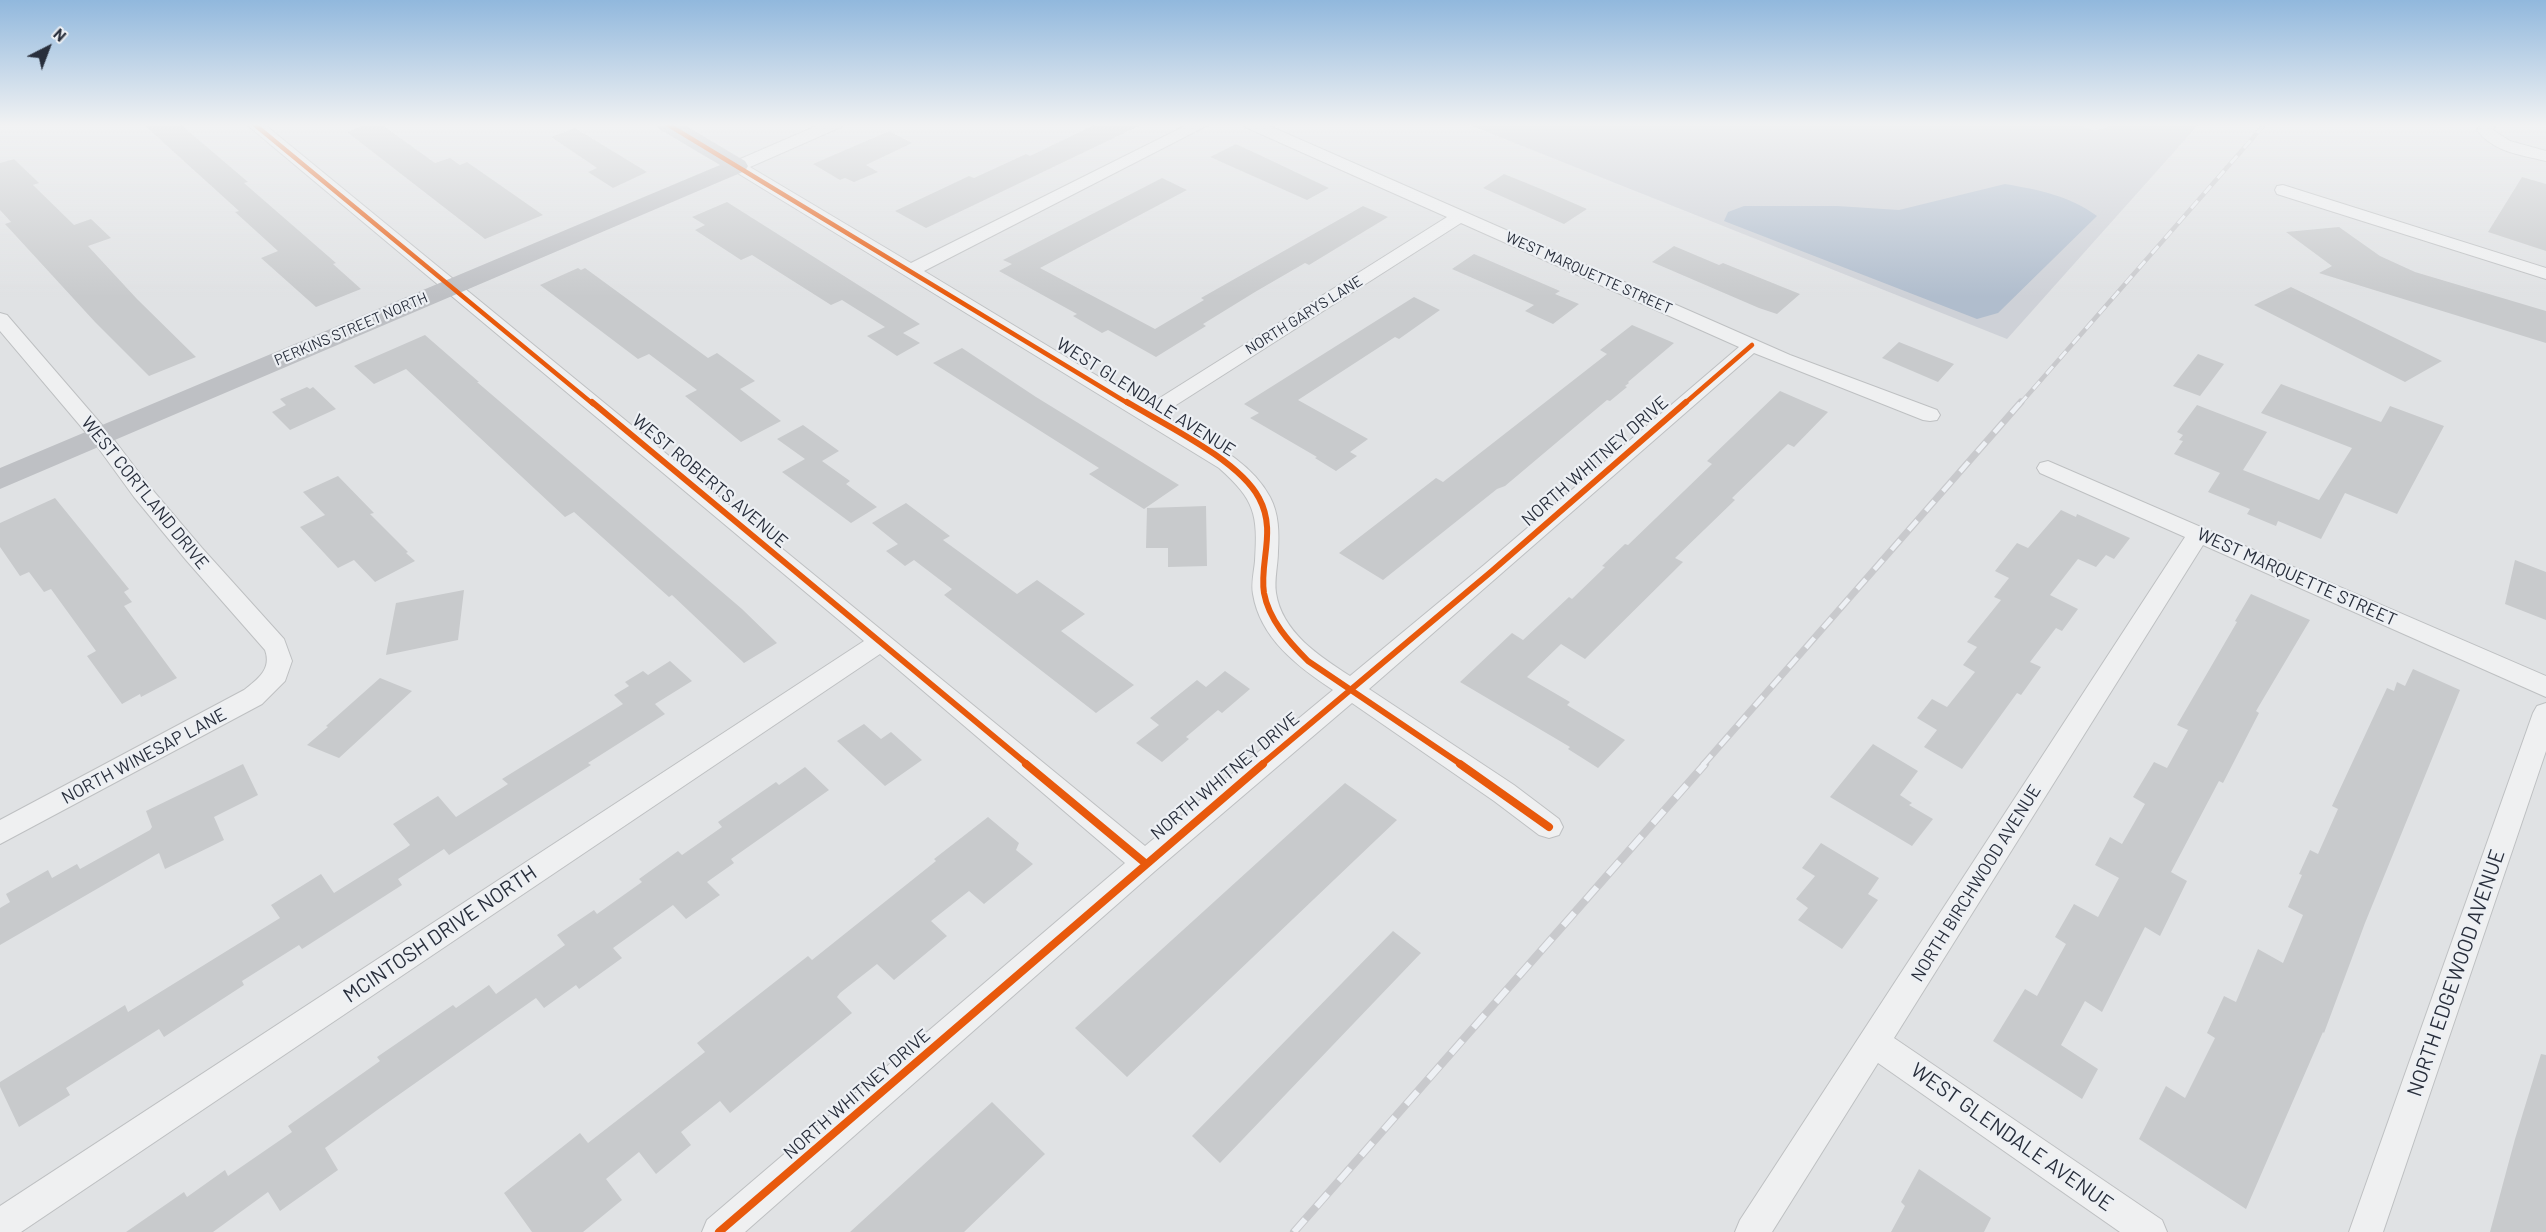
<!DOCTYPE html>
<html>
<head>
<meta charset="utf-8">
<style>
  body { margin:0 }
  #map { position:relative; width:2546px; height:1232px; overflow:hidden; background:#e0e2e4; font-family:Barlow,sans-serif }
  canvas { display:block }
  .north { position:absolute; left:18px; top:18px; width:60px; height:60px; -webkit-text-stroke:4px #edf0f4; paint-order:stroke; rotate:42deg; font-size:16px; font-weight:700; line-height:24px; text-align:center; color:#292f3c }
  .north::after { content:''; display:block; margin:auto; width:21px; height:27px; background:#292f3c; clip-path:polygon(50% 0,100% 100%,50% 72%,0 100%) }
</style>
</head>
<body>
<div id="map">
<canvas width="2546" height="1232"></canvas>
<div class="north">N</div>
</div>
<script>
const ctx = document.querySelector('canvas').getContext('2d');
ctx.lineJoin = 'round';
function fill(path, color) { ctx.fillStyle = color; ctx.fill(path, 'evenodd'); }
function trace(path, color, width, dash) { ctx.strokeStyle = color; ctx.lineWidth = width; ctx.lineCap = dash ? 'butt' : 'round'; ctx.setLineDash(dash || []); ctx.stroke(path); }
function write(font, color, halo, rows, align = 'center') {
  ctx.font = font + ' Barlow,sans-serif'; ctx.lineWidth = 4.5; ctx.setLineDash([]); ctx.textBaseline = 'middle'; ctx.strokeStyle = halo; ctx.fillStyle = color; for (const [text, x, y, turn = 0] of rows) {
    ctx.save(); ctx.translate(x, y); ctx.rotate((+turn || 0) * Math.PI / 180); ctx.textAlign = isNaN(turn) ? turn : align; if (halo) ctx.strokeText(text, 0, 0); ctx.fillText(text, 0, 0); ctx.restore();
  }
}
fill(new Path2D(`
  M1467 124H2199L2007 339Z`), '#ced1d7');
fill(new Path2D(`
  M2005 184C2039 190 2068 195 2097 216L1998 313 1977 319 1724 221 1728 212 1744 206H1837L1899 210Z`), '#b0bdcd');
fill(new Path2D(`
  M143 124H180L248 182 244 183 336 263 333 264 361 289 316 307 261 258 278 251 235 212 239 211Z
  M368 124H381L435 163 450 158 460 165 467 162 543 215 485 239 347 132Z
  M1096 124H1143L926 228 895 211 969 176 974 178 1026 154 1030 156Z
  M575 128 647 172 613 188 588 172 597 168 551 137Z
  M889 131 912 143 866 165 878 172 854 182 845 178 840 180 813 164Z
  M1236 144 1266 158 1329 188 1307 200 1210 157Z
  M14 159 39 183 33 185 74 225 91 219 111 238 88 246 137 299 196 357 149 376 95 322 5 224 11 222 0 210V163Z
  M1504 174 1541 189 1587 209 1564 224 1483 188Z
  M2522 177 2546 184V251L2488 232Z
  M1162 178 1187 190 1040 268 1155 329 1204 300 1201 298 1363 206 1388 217 1309 265 1305 263 1255 292 1203 324 1206 326 1156 357 1108 330 1102 333 1073 316 1077 314 999 271 1012 264 1003 260Z
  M727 202 920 324 903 333 920 343 897 356 867 336 885 327 842 300 831 305 752 255 741 260 695 230 705 225 692 217Z
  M2339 227 2380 256 2415 272 2546 311V343L2319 273 2332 266 2286 232Z
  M1674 246 1719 265 1723 263 1800 294 1777 314 1759 308 1652 262Z
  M1474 254 1560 291 1555 294 1579 304 1553 324 1525 311 1534 305 1452 269Z
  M578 268 581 270 585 268 708 358 717 353 755 381 740 389 781 421 741 442 685 396 697 390 649 354 638 359 540 285Z
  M2291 287 2442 361 2405 382 2254 305Z
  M1414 297 1440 310 1399 339 1395 337 1298 400 1368 439 1350 452 1357 456 1336 471 1315 458 1317 457 1250 418 1259 413 1244 404Z
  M1632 325 1674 343 1628 382 1629 383 1625 386 1627 387 1610 401 1607 400 1505 486 1497 489 1383 580 1339 553 1436 478 1443 482 1607 354 1600 350Z
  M425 335 479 382H477L742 609 777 643 744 663 672 595 669 597 574 512 565 517 406 369 374 384 354 366Z
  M1899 342 1954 364 1938 382 1882 358Z
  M962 348 1036 397 1179 485 1144 509 1117 492 1089 474 1099 468 933 363Z
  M2198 354 2224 364 2200 396 2173 386Z
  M2281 384 2381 422 2390 406 2444 426 2397 514 2345 493 2321 539 2278 521 2276 526 2247 514 2250 509 2208 492 2220 473 2174 454 2183 441 2179 440 2183 435 2177 432 2197 405 2267 432 2243 470 2319 500 2352 448 2261 413Z
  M307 387 310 389 313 387 336 409 290 430 272 412 286 405 280 399Z
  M1780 391 1828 412 1794 447 1788 444 1732 498 1735 500 1675 558 1683 562 1585 659 1561 644 1527 677 1570 702 1567 705 1625 740 1598 768 1568 749 1570 747 1460 682 1512 633 1523 640 1569 597 1572 599 1605 567 1602 566 1625 544 1628 545 1712 464 1707 461Z
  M803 425 839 451 822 461 850 481 846 484 877 507 851 523 782 472 805 459 777 439Z
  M338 476 374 513 370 514 408 552 406 553 415 561 375 582 354 560 338 568 300 527 325 515 303 492Z
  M55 498 129 589 124 592 132 602 124 606 177 678 141 697 140 694 122 704 87 656 96 651 51 589 44 592 29 572 20 576 0 547V523Z
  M906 503 950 536 943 540 1017 594 1037 580 1085 614 1061 631 1134 685 1096 713 944 595 952 589 914 560 905 566 886 551 898 544 872 523Z
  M1206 506 1207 566 1168 567V548H1146L1147 508Z
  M2061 510 2076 517 2077 514 2130 538 2114 559 2106 555 2096 567 2078 559 2050 595 2078 609 2062 631 2056 628 2030 662 2041 667 2021 695 2017 693 1962 769 1924 747 1937 730 1917 718 1932 699 1947 707 1975 672 1963 665 1977 647 1967 642 2001 600 1994 597 2009 578 1995 571 2017 543 2028 548Z
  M2515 560 2546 572V620L2505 604Z
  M464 590 458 640 386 655 396 603Z
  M2251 594 2310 620 2256 711 2259 713 2223 783 2219 781 2171 872 2187 881 2160 936 2145 927 2102 1012 2085 1001 2061 1045 2098 1069 2082 1099 1993 1041 2025 989 2037 996 2066 944 2055 937 2074 904 2098 917 2119 878 2095 865 2110 837 2122 844 2145 804 2133 797 2154 762 2167 768 2188 730 2177 725 2237 622 2235 621Z
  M670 661 692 681 655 704 665 714 588 763 591 765 449 855 444 849 398 879 402 885 302 949 299 945 242 981 244 985 164 1037 159 1029 66 1088 70 1095 19 1127 0 1087V1082L125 1005 128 1012 280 918 271 905 321 874 334 893 406 848 410 845 393 824 438 796 456 817 508 784 502 779 623 704 614 695 629 686 625 682 643 671 648 675Z
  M2413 669 2460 690 2365 923 2324 1033 2323 1032 2246 1209 2139 1139 2166 1086 2185 1098 2215 1038 2207 1033 2224 996 2236 1002 2258 949 2283 963 2303 915 2288 907 2302 875 2299 874 2310 850 2318 854 2338 809 2332 806 2387 688 2394 691 2397 682 2405 686Z
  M1225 671 1250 689 1222 713 1218 710 1186 737 1189 739 1162 762 1136 743 1159 725 1150 718 1197 680 1206 687Z
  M380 678 412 691 339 758 307 745 328 727 326 726Z
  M864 724 881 739 891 732 922 760 885 786 837 741Z
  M1873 744 1918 771 1900 795 1912 803 1909 805 1933 819 1912 846 1830 797Z
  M243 764 258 795 214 817 224 840 165 869 159 853 0 945V908L10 902 6 894 48 870 52 878 77 864 80 869 150 830 152 827 146 811Z
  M805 767 829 790 731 859 734 863 707 882 720 895 686 919 673 905 613 948 622 958 579 989 576 985 544 1008 536 998 380 1108 325 1148 338 1170 280 1211 268 1192 213 1232H126L184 1192 187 1197 225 1170 228 1176 292 1132 288 1126 380 1061 377 1057 453 1005 456 1008 489 985 496 994 565 945 557 935 594 910 597 914 642 882 639 879 678 851 682 855 722 827 718 822 776 782 779 785Z
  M1345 783 1397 820 1127 1077 1075 1028Z
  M988 817 1019 843 1016 850 1033 864 984 904 969 891 931 921 947 936 894 980 877 964 840 993 837 997 852 1013 730 1113 720 1101 681 1132 691 1145 656 1174 639 1152 606 1179 622 1200 583 1232H532L504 1193 580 1133 588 1143 705 1052 697 1043 808 956 812 960 936 861 934 859Z
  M1821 843 1879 878 1868 894 1878 900 1842 949 1798 920 1808 908 1796 899 1815 876 1802 868Z
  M1393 931 1421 953 1220 1163 1192 1136Z
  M2541 1054 2546 1055V1232H2490L2515 1139Z
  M992 1102 1045 1154 964 1232H850Z
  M1919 1169 1991 1218 1984 1232H1891L1905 1206 1901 1202Z`), '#c8cacc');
const lane = new Path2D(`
  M2087 124 2096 126 2104 124`);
const street = new Path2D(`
  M246 124H264L1145 846 1333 690C1298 667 1260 638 1253 594 1251 583 1254 572 1255 561 1258 514 1255 500 1219 468L731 169 729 166 731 163 821 124H843L841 127 750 167 911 263 1189 124H1210L924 271 1147 406 1447 217 1245 127 1243 124H1265L1790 355 1937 410 1940 415 1937 420 1930 421 1923 420 1754 353 1369 689 1514 785 1559 819 1563 827 1559 835 1549 838 1539 835 1494 801 1352 703 1155 871 745 1232H702L707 1220 1125 863 880 654 21 1232H0V1206L864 641ZM1461 223 1739 347 1484 565 1350 676C1319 656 1282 632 1276 593 1274 579 1278 565 1278 551 1279 533 1279 514 1270 497 1249 457 1199 437 1162 414Z
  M2480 124H2496L2493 130 2510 141 2546 151V161C2521 155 2493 152 2477 130Z
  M2283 185 2546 268V279L2277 194 2275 190 2277 186Z
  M0 313 7 315 108 432 150 487 202 548 284 639 292 661 285 681 262 704 0 844V820L244 690C258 679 272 669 265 650L186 560 134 497 94 442 0 331Z
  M2048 461 2546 676V697L2203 545 1894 1038 2162 1220 2167 1232H2120L1878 1063 1772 1232H1735L1740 1220 2185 537 2040 473 2037 468 2040 463Z
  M2546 703V751L2383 1232H2349L2533 713 2537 706Z`);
trace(lane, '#bec0c2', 10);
trace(street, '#bec0c2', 2);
trace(lane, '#eff0f1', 9);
fill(street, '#eff0f1');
fill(new Path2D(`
  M656 124H683L745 161 748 166 745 171 0 489V468L720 165 659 129Z`), '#bec0c4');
const railFar2 = new Path2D(`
  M2020 404 2265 124`);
const railFar1 = new Path2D(`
  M1703 765 2021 402`);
const rail = new Path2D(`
  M1294 1232 1705 764`);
trace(railFar2, '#c8c9cc', 4.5);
trace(railFar1, '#c8c9cc', 7);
trace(rail, '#c8c9cc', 8);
trace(railFar2, '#edf0f4', 3, [10]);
trace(railFar1, '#edf0f4', 4.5, [13]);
trace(rail, '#edf0f4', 6, [17]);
trace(new Path2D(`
  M254 124 593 404
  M667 124 1129 404
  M1684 404 1752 345`), '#e8590c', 4.5);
trace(new Path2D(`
  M592 402 1028 765
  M1127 402C1165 425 1239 460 1259 498 1277 531 1259 562 1264 593 1269 620 1289 642 1308 661L1462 765
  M1261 765 1492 571 1686 402`), '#e8590c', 6);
trace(new Path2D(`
  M1026 764 1145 863
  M1460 764 1549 827
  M719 1232 1263 764`), '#e8590c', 8);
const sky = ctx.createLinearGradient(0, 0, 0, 297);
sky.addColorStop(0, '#91b8dd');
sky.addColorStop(0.42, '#f1f2f3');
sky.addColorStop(1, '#f1f2f300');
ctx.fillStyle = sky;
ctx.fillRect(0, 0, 2546, 297);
write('15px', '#292f3c', '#edf0f4', [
  ["WEST MARQUETTE STREET",1589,273,24],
  ["NORTH GARYS LANE",1304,315,-32],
  ["PERKINS STREET NORTH",351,329,-23]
]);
write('18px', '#292f3c', '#edf0f4', [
  ["WEST GLENDALE AVENUE",1146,397,32],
  ["NORTH WHITNEY DRIVE",1595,461,-41],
  ["WEST ROBERTS AVENUE",710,481,40],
  ["WEST CORTLAND DRIVE",145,493,51],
  ["WEST MARQUETTE STREET",2297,577,24],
  ["NORTH WINESAP LANE",144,756,-28],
  ["NORTH WHITNEY DRIVE",1225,776,-40],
  ["NORTH BIRCHWOOD AVENUE",1976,883,-58],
  ["NORTH WHITNEY DRIVE",857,1094,-41]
]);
write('21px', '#292f3c', '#edf0f4', [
  ["MCINTOSH DRIVE NORTH",440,934,-34],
  ["NORTH EDGEWOOD AVENUE",2456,973,-71],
  ["WEST GLENDALE AVENUE",2012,1137,35]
]);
</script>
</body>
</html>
